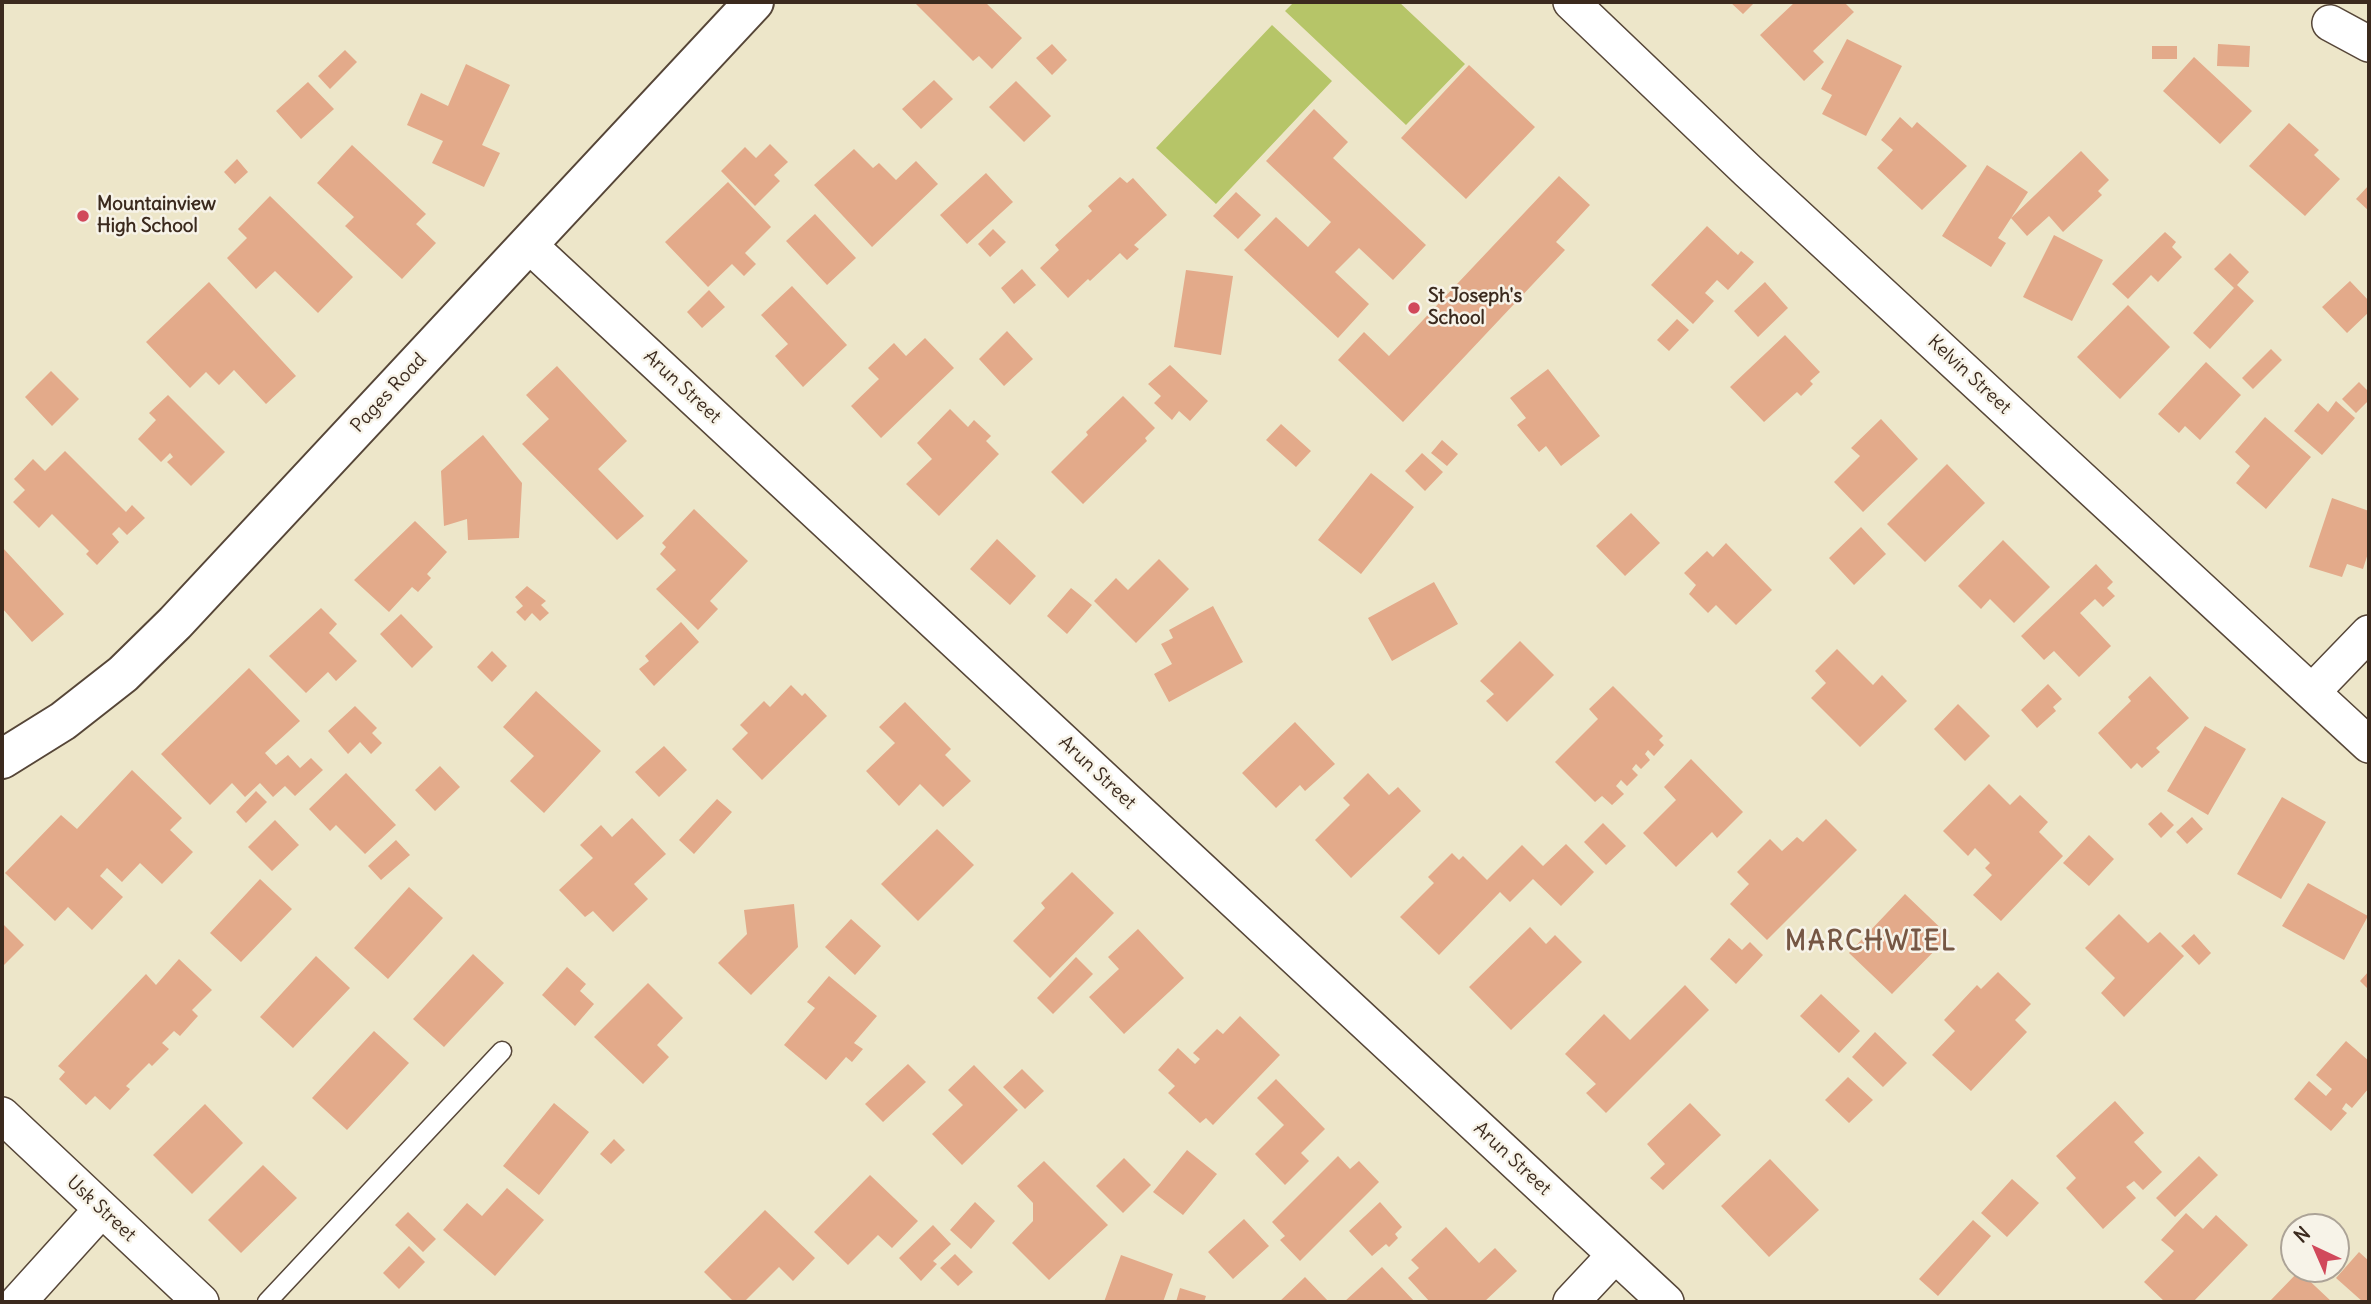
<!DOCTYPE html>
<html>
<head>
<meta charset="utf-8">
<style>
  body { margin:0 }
  #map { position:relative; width:2371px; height:1304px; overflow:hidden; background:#ede6c9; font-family:Delius,sans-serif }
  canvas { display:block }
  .frame { position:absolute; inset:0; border:4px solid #3b2a1e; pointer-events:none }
  .north { position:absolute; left:2280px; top:1213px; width:70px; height:70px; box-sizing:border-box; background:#f7f3e8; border:2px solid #aca397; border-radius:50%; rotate:316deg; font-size:19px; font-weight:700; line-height:28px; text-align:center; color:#3b2a1e }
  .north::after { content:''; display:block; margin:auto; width:24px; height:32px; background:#d1495b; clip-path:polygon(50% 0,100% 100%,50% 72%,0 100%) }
</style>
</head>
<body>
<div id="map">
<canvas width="2371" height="1304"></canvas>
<div class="frame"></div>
<div class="north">N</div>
</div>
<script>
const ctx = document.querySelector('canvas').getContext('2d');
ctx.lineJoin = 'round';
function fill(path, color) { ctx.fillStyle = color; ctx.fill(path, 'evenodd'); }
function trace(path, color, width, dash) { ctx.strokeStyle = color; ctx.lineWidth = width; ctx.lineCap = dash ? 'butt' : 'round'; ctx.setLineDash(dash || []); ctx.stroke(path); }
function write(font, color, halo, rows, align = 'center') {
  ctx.font = font + ' Delius,sans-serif'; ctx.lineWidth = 5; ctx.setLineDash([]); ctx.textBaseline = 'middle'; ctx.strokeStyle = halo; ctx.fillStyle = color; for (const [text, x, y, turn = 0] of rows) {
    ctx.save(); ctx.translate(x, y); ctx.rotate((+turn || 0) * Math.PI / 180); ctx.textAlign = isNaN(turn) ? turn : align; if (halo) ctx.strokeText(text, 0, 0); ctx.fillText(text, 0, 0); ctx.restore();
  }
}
fill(new Path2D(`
  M1294 2H1399L1465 64 1406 125 1285 11Z
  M1272 25 1332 81 1216 204 1156 148Z`), '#b6c568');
fill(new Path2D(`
  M914 2H985L1022 38 992 69 979 56 973 61Z
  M1730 2H1755L1743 14Z
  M1795 2H1844L1854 12 1813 51 1824 62 1804 81 1760 35Z
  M1847 39 1902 66 1866 136 1822 114 1832 95 1821 89Z
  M1052 44 1067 60 1052 75 1036 58Z
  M2218 44 2250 46 2249 67 2217 66Z
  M2152 46H2177V59H2152Z
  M345 50 357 62 330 89 318 76Z
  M2194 57 2252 111 2220 144 2163 91Z
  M466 64 510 85 482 145 500 153 484 187 432 163 443 141 407 125 421 93 448 106Z
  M1469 65 1535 127 1466 199 1401 138Z
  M934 80 953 99 921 129 902 109Z
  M1016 81 1051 116 1024 142 989 107Z
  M308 82 334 109 301 139 276 111Z
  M1314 109 1348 142 1333 158 1426 245 1393 280 1359 248 1335 272 1369 304 1338 338 1244 250 1276 217 1308 247 1331 222 1266 161Z
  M1900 117 1912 128 1917 122 1967 166 1922 210 1877 168 1893 150 1881 140Z
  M2289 123 2319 150 2314 155 2340 179 2305 216 2249 166Z
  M770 144 788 162 774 175 780 181 755 206 721 171 745 147 756 158Z
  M352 145 426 214 416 224 436 243 402 279 345 226 354 217 317 183Z
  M854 149 873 168 879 163 896 180 916 161 938 184 872 247 814 185Z
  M2081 151 2109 180 2098 191 2102 195 2063 232 2049 216 2027 236 2011 218Z
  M237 159 248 172 235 184 224 172Z
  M1987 165 2028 192 1998 238 2006 243 1991 267 1942 236Z
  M986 173 1013 202 967 244 940 215Z
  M1559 176 1590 205 1556 242 1565 250 1403 422 1338 360 1364 332 1389 356Z
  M1120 177 1127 183 1133 178 1167 215 1134 245 1139 249 1127 260 1120 253 1090 281 1088 279 1068 298 1040 268 1059 250 1055 245 1092 211 1088 206Z
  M728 182 771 227 745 253 756 264 744 276 732 264 708 287 665 242Z
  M2369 185V211L2356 199Z
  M1236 192 1261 215 1238 239 1213 216Z
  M270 196 353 277 318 313 275 271 256 289 227 258 247 238 238 229Z
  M815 214 856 258 827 285 786 241Z
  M1707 226 1738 255 1741 251 1754 262 1728 290 1717 280 1705 293 1714 301 1693 324 1651 285Z
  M993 229 1006 242 990 257 978 244Z
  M2165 232 2176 242 2172 247 2182 257 2158 282 2151 275 2128 299 2112 284Z
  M2054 235 2103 260 2072 321 2023 297Z
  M2230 253 2249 272 2237 285 2254 301 2210 349 2193 333 2234 288 2214 269Z
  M1022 269 1036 285 1014 304 1001 288Z
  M1186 270 1233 276 1221 355 1174 347Z
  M2350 281 2369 301V312L2347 333 2322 307Z
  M209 282 296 376 266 404 234 370 219 385 206 372 190 388 146 342Z
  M1765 282 1788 308 1758 337 1734 311Z
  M792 286 847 345 803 387 775 356 788 344 761 315Z
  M709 290 725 307 702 328 687 312Z
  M2128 305 2170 347 2120 399 2077 357Z
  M1677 319 1689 330 1669 351 1657 340Z
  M1007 331 1033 359 1004 386 979 359Z
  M1785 335 1820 372 1810 381 1813 384 1801 396 1797 392 1764 422 1730 387Z
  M925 338 954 368 881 438 851 406 879 379 868 368 894 343 906 356Z
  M2271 349 2282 360 2253 389 2242 378Z
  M2206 362 2241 395 2200 440 2185 426 2179 433 2158 414Z
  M1170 365 1208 401 1190 421 1179 411 1172 420 1154 403 1161 396 1148 384Z
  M557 366 627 441 598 469 644 516 617 540 522 444 549 419 526 395Z
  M1548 369 1600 436 1561 466 1546 446 1539 452 1517 425 1526 418 1510 398Z
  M51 371 79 399 52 426 25 397Z
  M2359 382 2369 392V400L2356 413 2342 399Z
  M168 395 225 452 191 486 167 462 173 457 170 453 161 462 138 439 156 420 149 413Z
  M1123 396 1155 428 1145 438 1147 441 1083 504 1051 472 1088 435 1086 432Z
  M2336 401 2355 418 2322 455 2294 431 2318 403 2328 412Z
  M950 409 968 427 974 420 991 436 986 441 999 454 939 516 906 484 932 459 917 443Z
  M2265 417 2311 457 2266 509 2236 483 2250 466 2235 452Z
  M1881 419 1918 459 1863 512 1834 482 1860 456 1851 448Z
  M1281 424 1311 451 1296 467 1266 440Z
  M483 435 522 483 519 538 468 540 467 519 444 526 441 471Z
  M1442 440 1458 454 1447 466 1431 453Z
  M65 451 126 512 132 505 145 518 127 535 119 527 112 534 119 542 97 565 86 554 89 551 52 514 39 528 13 502 25 490 14 479 33 459 45 471Z
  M1422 453 1443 472 1425 491 1405 471Z
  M1947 464 1985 503 1925 562 1887 524Z
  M1371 473 1414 507 1361 574 1318 540Z
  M2332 498 2369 511V550L2363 569 2347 564 2342 577 2309 567Z
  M694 509 748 561 710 601 718 609 698 630 656 589 676 570 660 554 666 547 662 543Z
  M1631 513 1660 543 1625 576 1596 546Z
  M415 521 447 552 427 574 431 578 418 592 412 587 389 612 354 580Z
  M1861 527 1886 554 1854 585 1829 558Z
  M997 539 1036 576 1010 605 970 569Z
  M2003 540 2050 587 2014 623 1990 599 1981 609 1958 586Z
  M1726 543 1772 590 1736 625 1716 605 1708 613 1689 594 1696 585 1684 573 1707 551 1713 557Z
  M2 547 64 614 32 642 2 608Z
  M1159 559 1189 589 1136 643 1094 601 1116 578 1128 590Z
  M2096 564 2113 582 2107 588 2115 596 2103 607 2095 599 2080 613 2111 646 2079 677 2054 651 2044 660 2021 636Z
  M1434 582 1458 624 1392 661 1368 618Z
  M527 586 546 601 541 605 549 613 540 621 532 613 525 621 516 612 523 606 515 597Z
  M1071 588 1092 605 1067 634 1047 616Z
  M1213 606 1243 662 1169 702 1154 674 1172 664 1161 644 1173 638 1169 630Z
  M321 608 337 624 329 633 357 661 336 681 328 672 306 693 269 656Z
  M401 614 433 647 412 668 380 634Z
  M681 622 699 642 654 686 639 669 649 661 645 656Z
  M1520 641 1554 675 1507 722 1486 701 1494 694 1480 681Z
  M1837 649 1873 685 1882 675 1907 701 1860 747 1811 698 1826 683 1815 671Z
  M492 651 507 666 492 682 477 667Z
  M249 668 300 721 265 753 276 765 288 755 300 768 311 758 323 770 295 796 285 786 273 797 260 783 245 797 232 783 210 805 161 754Z
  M2150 676 2189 718 2156 748 2160 752 2142 768 2137 763 2131 769 2098 733 2131 701 2128 697Z
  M2048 684 2062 699 2053 707 2056 711 2037 728 2021 710Z
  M791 685 802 696 805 693 827 716 762 780 732 749 748 733 740 725 764 701 770 707Z
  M1613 686 1663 736 1659 740 1664 745 1654 756 1648 750 1645 754 1650 760 1641 769 1636 764 1632 769 1638 775 1627 786 1621 780 1616 786 1624 794 1612 805 1602 796 1595 802 1555 762 1598 719 1589 709Z
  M536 691 601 751 544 813 510 781 534 756 503 727Z
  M905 702 951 749 945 755 971 781 943 807 920 784 899 806 866 771 895 743 879 727Z
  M1958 704 1990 736 1965 761 1934 729Z
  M355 706 377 728 372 733 382 743 371 754 360 742 348 754 328 731Z
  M1295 722 1335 764 1305 791 1300 785 1276 808 1242 773Z
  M2205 726 2246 749 2208 815 2167 791Z
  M664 746 687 770 659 797 635 772Z
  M1691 759 1743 812 1717 838 1712 832 1676 867 1643 833 1676 800 1664 787Z
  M440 766 460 787 435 811 415 790Z
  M132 770 182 818 170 830 193 852 162 884 140 863 122 882 107 868 100 876 123 897 92 930 68 907 55 921 5 873 61 815 77 829Z
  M346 773 396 825 365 854 336 825 330 831 309 809Z
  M1368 773 1389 795 1398 787 1421 811 1351 878 1315 840 1350 805 1343 798Z
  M1989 784 2010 805 2020 795 2048 822 2039 832 2063 856 2001 921 1973 895 1992 875 1985 868 1990 863 1975 848 1968 856 1943 831Z
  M256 791 267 802 246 823 236 812Z
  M2282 797 2326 822 2281 899 2237 874Z
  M717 799 732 812 694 854 679 840Z
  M2161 812 2174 825 2161 838 2148 824Z
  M2192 817 2203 829 2187 844 2176 832Z
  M632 818 666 854 634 884 648 899 613 932 593 911 585 917 559 890 593 858 580 845 601 825 612 837Z
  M1826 819 1857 850 1767 940 1730 904 1749 884 1737 872 1770 839 1782 851 1797 837 1803 842Z
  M275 820 299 845 272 871 248 847Z
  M1603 823 1626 846 1606 865 1584 842Z
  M937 829 974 865 918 921 881 884Z
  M2089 835 2114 859 2089 886 2063 863Z
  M396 840 410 855 381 880 368 866Z
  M1566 844 1594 872 1561 906 1533 879 1510 902 1500 892 1439 955 1400 917 1434 883 1428 877 1452 853 1459 860 1463 856 1487 880 1522 845 1543 866Z
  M1072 872 1114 913 1050 978 1013 941 1045 908 1041 903Z
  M260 879 292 909 241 962 210 933Z
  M2308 883 2368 916 2344 960 2282 926Z
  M409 887 443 918 388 979 354 948Z
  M1905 894 1949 936 1892 994 1849 953Z
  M794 904 798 947 751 995 718 963 747 934 744 910Z
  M2119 914 2148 943 2160 932 2184 956 2124 1017 2101 993 2115 978 2085 948Z
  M851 919 881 946 855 975 825 947Z
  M2 923 24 945 2 967Z
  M1530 927 1546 944 1555 935 1582 962 1511 1030 1469 987Z
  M1138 929 1184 978 1124 1034 1089 997 1119 969 1108 957Z
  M2194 934 2211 953 2199 965 2181 946Z
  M1729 938 1742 950 1750 942 1763 955 1736 984 1710 959Z
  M473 954 504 983 444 1047 413 1019Z
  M316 956 350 988 293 1048 260 1017Z
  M1076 957 1093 974 1053 1014 1037 998Z
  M179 959 212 990 192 1010 198 1016 180 1036 174 1031 162 1043 169 1049 152 1066 149 1063 126 1086 130 1089 110 1110 95 1096 86 1105 59 1079 65 1072 58 1066 146 974 156 985Z
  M567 967 586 984 580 991 594 1004 575 1026 542 995Z
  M2369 971V990L2360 981Z
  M1998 972 2031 1004 2015 1020 2027 1032 1971 1091 1932 1055 1955 1031 1944 1020 1977 985 1981 989Z
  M829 976 877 1016 854 1043 863 1049 852 1062 846 1057 826 1080 784 1045 815 1008 807 1002Z
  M648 983 683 1018 657 1045 669 1057 643 1084 594 1037Z
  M1685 985 1709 1010 1606 1113 1586 1093 1596 1084 1565 1054 1604 1014 1630 1040Z
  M1821 994 1860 1031 1839 1053 1800 1016Z
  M1240 1016 1280 1055 1213 1125 1206 1118 1200 1123 1168 1093 1175 1086 1158 1070 1178 1048 1195 1064 1200 1059 1193 1053 1217 1029 1223 1034Z
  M374 1031 409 1063 347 1130 312 1098Z
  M1875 1032 1907 1063 1883 1087 1852 1057Z
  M2346 1041 2369 1061V1088L2352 1108 2346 1103 2342 1109 2347 1113 2331 1131 2294 1099 2309 1081 2326 1096 2332 1089 2316 1075Z
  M908 1064 926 1082 883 1122 865 1104Z
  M974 1065 1018 1110 962 1165 932 1134 963 1105 948 1090Z
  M1022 1069 1044 1091 1025 1109 1003 1087Z
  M1848 1077 1873 1100 1849 1123 1825 1100Z
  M1276 1079 1325 1129 1301 1153 1309 1161 1285 1185 1255 1154 1284 1125 1257 1098Z
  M2115 1101 2144 1133 2134 1142 2162 1172 2143 1190 2134 1181 2126 1187 2136 1198 2103 1229 2066 1188 2076 1178 2056 1156Z
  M554 1103 589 1132 539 1195 503 1166Z
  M1690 1103 1721 1135 1663 1190 1650 1178 1665 1164 1647 1144Z
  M205 1104 243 1143 192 1194 153 1155Z
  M614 1139 625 1150 611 1164 600 1154Z
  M1187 1150 1217 1174 1183 1215 1153 1192Z
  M1338 1156 1350 1169 1359 1161 1379 1182 1300 1261 1280 1240 1285 1236 1272 1222Z
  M2199 1156 2218 1175 2175 1217 2156 1198Z
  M1124 1158 1151 1185 1123 1213 1096 1186Z
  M1770 1159 1819 1210 1769 1257 1721 1206Z
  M1044 1161 1108 1225 1049 1280 1012 1243 1033 1221V1203L1017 1186Z
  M263 1165 297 1198 241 1253 208 1220Z
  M870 1175 918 1221 892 1248 878 1235 848 1265 814 1232Z
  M2012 1179 2039 1203 2007 1237 1981 1213Z
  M507 1188 544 1220 495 1276 443 1230 467 1203 482 1216Z
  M975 1202 995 1221 971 1249 950 1230Z
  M1380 1202 1402 1227 1395 1234 1398 1238 1389 1247 1386 1244 1372 1256 1349 1231Z
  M765 1210 815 1258 793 1281 779 1267 744 1302H734L704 1272Z
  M408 1212 436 1239 423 1252 395 1225Z
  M2186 1213 2203 1229 2216 1215 2248 1245 2193 1302H2165L2144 1282 2174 1251 2161 1240Z
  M1244 1219 1269 1246 1233 1279 1208 1252Z
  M1973 1220 1991 1236 1938 1296 1919 1279Z
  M933 1225 951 1244 933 1261 937 1264 921 1281 899 1258Z
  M1446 1227 1479 1263 1495 1248 1517 1271 1484 1302H1430L1408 1278 1419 1268 1411 1260Z
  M409 1246 425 1262 399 1289 383 1273Z
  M2359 1252 2369 1261 2368 1302H2363L2336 1278Z
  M955 1254 973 1272 958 1286 940 1268Z
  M1121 1255 1173 1274 1163 1302H1104Z
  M1382 1267 1415 1302H1344Z
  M2299 1271 2332 1302H2269Z
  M1305 1277 1329 1302H1279Z
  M1180 1288 1206 1296 1204 1302H1176Z`), '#e3aa8a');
const lane = new Path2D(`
  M267 1302 502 1051`);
const street = new Path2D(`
  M1571 2 1748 171 2369 745
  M2330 23 2369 44
  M528 244 1666 1302
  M2312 692 2369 633
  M2 1115 201 1302
  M18 1302 102 1209
  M1571 1302 1615 1255`);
const secondary = new Path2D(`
  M2 759 63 721 123 674 175 623 754 2`);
trace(lane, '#564638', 21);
trace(street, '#564638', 38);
trace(secondary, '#564638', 42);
trace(lane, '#fff', 18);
trace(street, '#fff', 35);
trace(secondary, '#fff', 38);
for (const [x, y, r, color] of [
  [83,216,7,"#d1495b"],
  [1414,308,7,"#d1495b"]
]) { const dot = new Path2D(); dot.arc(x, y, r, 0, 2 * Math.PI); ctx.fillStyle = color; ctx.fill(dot); trace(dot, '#f7f3e8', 2.5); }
write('bold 19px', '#3b2a1e', '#f7f3e8', [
  ["Mountainview",97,205],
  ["High School",97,227],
  ["St Joseph's",1428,297],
  ["School",1428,319]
], 'left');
write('19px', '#3b2a1e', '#f7f3e8', [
  ["Kelvin Street",1969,375,43],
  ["Arun Street",682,387,43],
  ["Pages Road",389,393,-47],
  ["Arun Street",1097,773,43],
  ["Arun Street",1512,1159,43],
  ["Usk Street",101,1209,43]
]);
ctx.letterSpacing = '2px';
write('bold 26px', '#765744', '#f7f3e8', [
  ["MARCHWIEL",1871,943]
]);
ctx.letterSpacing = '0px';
</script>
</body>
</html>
